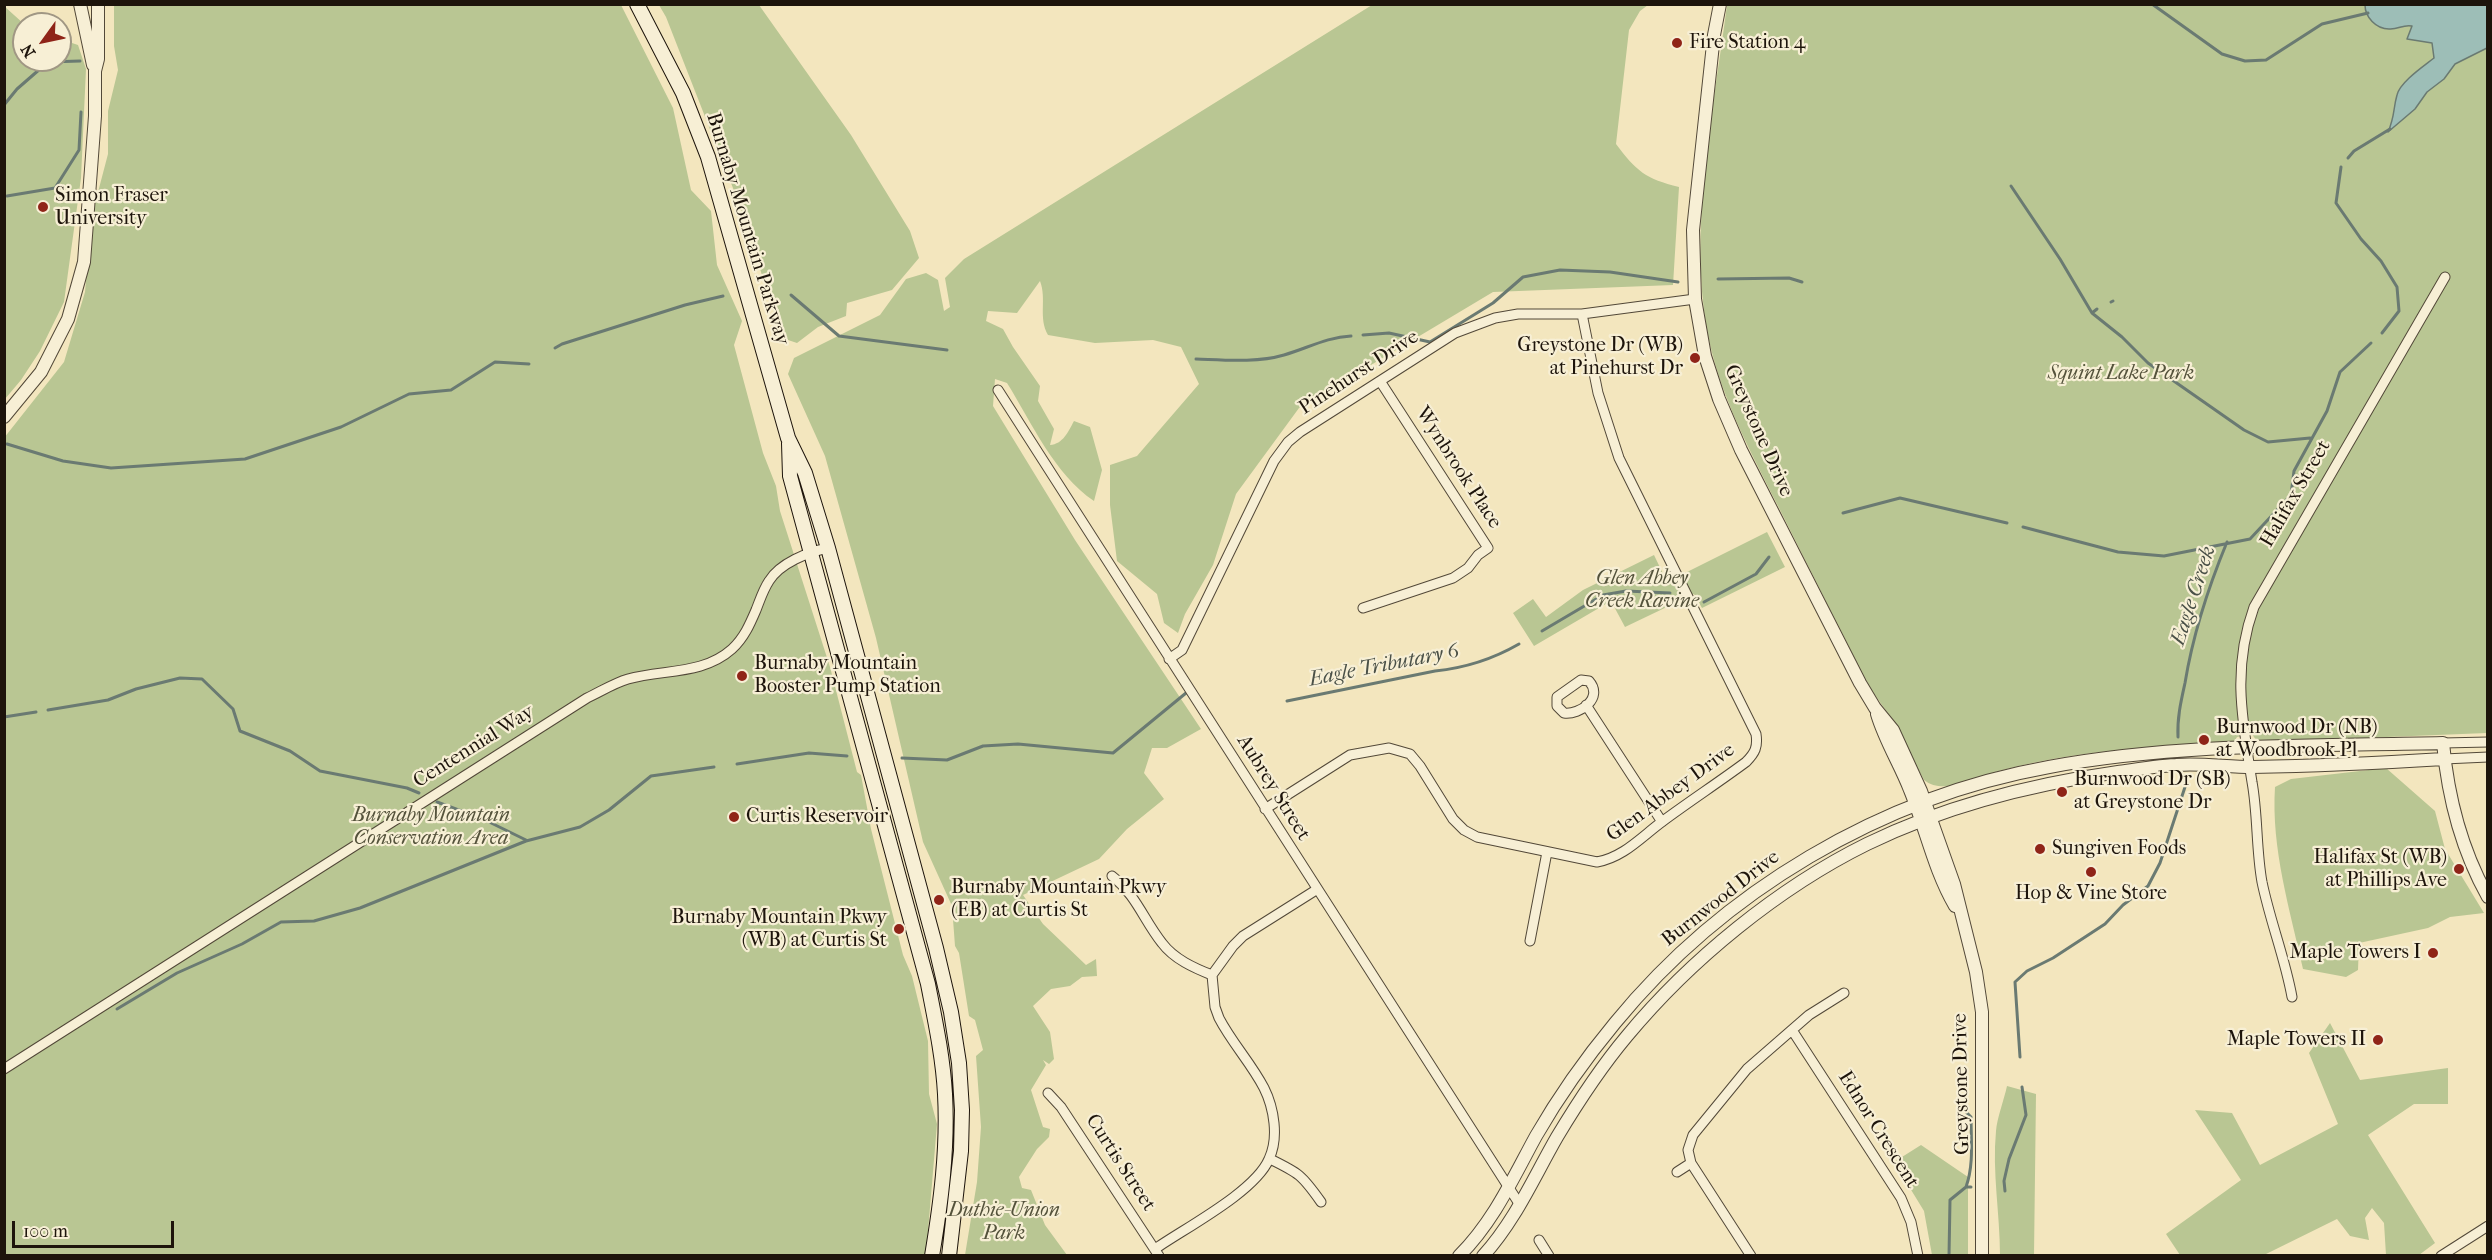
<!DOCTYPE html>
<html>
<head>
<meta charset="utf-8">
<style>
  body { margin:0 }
  #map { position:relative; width:2492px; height:1260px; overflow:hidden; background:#f3e6be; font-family:"IM FELL French Canon",serif }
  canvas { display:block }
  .frame { position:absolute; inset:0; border:6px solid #1d140b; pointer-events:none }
  .north { position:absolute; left:12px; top:12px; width:60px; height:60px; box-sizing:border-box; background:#f7efd5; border:2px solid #a09784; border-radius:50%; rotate:237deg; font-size:16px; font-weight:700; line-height:24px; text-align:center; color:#1d140b }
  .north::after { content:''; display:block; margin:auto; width:21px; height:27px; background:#8f2418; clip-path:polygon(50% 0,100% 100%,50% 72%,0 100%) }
  .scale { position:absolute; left:12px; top:1221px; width:162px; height:27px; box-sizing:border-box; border:3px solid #1d140b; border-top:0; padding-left:8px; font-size:18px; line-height:21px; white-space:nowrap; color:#1d140b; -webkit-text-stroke:4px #f7efd5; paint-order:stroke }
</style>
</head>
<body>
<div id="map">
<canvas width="2492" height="1260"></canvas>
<div class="frame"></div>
<div class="north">N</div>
<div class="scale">100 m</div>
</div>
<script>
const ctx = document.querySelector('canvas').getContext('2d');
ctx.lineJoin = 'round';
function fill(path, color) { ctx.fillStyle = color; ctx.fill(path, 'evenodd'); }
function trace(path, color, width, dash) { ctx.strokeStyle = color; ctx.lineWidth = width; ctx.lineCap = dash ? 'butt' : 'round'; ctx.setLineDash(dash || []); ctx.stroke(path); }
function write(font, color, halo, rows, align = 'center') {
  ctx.font = font + ' "IM FELL French Canon",serif'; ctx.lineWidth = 4.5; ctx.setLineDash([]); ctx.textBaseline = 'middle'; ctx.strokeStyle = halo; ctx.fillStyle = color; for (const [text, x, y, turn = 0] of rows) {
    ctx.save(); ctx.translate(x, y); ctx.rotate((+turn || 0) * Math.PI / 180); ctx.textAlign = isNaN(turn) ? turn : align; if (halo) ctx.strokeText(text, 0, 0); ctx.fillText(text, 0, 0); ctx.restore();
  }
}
fill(new Path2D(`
  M114 5H621L673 108 691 190 711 211 717 265 742 321 734 345 763 453 776 486 780 511 830 667 857 772 861 775 871 829 903 955 912 976 928 1041 929 1094 937 1124 926 1255H5L4 438 64 362 85 292 92 215 108 154V111L118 70 114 46Z
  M659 5H759L851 135 910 231 919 258 892 290 847 303 846 316 818 327 797 343 782 338 740 206 666 17Z
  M1372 5H1648L1640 11 1629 30 1616 144C1636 171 1646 179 1679 187L1673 285 1493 292 1299 408 1236 494 1213 565 1185 614 1178 633 1164 623 1157 594 1117 561 1110 505V465L1137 456 1199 384 1181 347 1153 340 1095 343 1048 335C1038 318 1047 299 1040 281L1017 313 988 311 986 321 1003 329 1013 347 1040 386 1038 401 1054 429 1050 445C1063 444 1068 432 1074 421L1090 427 1102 470 1094 501C1054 474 1032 423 1007 383L995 379 993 406 1075 540 1201 729 1167 748H1152L1144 773 1164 799 1127 829 1099 859 1023 895 1043 924 1086 965 1096 959 1097 976 1082 977 1070 986 1051 989 1033 1006 1050 1032 1054 1059 1049 1064 1043 1060 1046 1065 1031 1090 1043 1127 1050 1129 1049 1137 1037 1149 1019 1177 1022 1188 1031 1190 1045 1225 1067 1255H965L977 1182 981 1127 976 1056 983 1050 975 1020 969 1016 959 953 955 946 952 906 923 842 876 638 825 456 788 374 794 358 880 315 906 279 926 273 938 280 944 311 950 307 945 278 964 259Z
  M1727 5H2487V733L2262 742 2256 740 2252 734 2237 737 2234 742 2228 744C2152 747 2077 750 2003 770 1981 775 1945 797 1924 780L1889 715 1870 688C1839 627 1808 566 1778 506 1746 443 1713 383 1704 311 1692 209 1714 106 1727 5Z
  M4 6 24 24V60H60V39L78 45 86 69 81 178 64 302 40 351 21 380 5 399Z
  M1767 532 1785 567 1702 608 1694 594 1625 627 1611 601 1534 646 1513 613 1533 599 1546 617 1583 590 1654 555 1667 582Z
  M2386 768 2435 811 2445 849 2484 913 2450 917 2428 928 2359 943 2358 970 2346 977 2303 969C2290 909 2271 849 2275 787L2291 779Z
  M2330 1023 2360 1080 2448 1068V1104H2414L2368 1135 2435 1243 2419 1255H2386L2384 1223 2372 1208 2365 1218 2369 1240 2350 1236 2337 1219 2264 1255H2180L2166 1234 2241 1180 2195 1110 2232 1113 2260 1165 2338 1124 2309 1053Z
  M2007 1086 2036 1094 2034 1255H2000C2000 1214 1992 1172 1996 1131 1997 1118 2004 1100 2007 1086Z
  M1921 1145 1968 1177V1255H1932L1924 1211 1894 1162Z`), '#b9c693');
const water = new Path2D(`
  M2365 5H2487V48L2455 64 2444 79 2427 92 2415 109 2388 132C2395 116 2393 109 2397 95 2400 82 2424 66 2434 58L2432 43 2407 39 2412 26C2403 24 2398 30 2389 29 2376 29 2365 17 2365 5Z`);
fill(water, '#9dbeb7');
trace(water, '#6a7a72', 1.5);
trace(new Path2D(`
  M2152 4 2222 54 2245 61 2266 60 2322 24 2368 13
  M4 105 17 89 48 62 80 61
  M2348 158 2354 151 2390 129
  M2341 167 2336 203 2361 239 2381 261 2397 287 2399 311 2382 333
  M2011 186 2060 259 2092 313 2122 337 2148 363 2244 430 2268 442 2310 438
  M7 196 55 188 79 150 81 112
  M1718 279 1789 278 1802 282
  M791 295 839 336 947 350
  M2111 302 2113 301
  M2092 313 2097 309
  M1363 335 1389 333 1430 342 1493 303 1523 277 1560 270 1610 272 1678 282
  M555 348 562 344 685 305 723 296
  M1196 359C1224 360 1257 363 1284 355 1308 348 1327 337 1351 336
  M7 444 63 461 111 468 245 459 341 427 409 394 451 390 495 362 529 364
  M1843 513 1900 498 2007 523
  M2023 527 2118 552 2164 556 2250 539 2291 495 2294 471 2327 411 2340 372 2371 343
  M1704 602 1756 574 1769 557
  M1542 631 1603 595 1626 591 1670 593
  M1287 701 1435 671C1465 668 1493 659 1519 644
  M48 710 108 700 136 689 180 678 202 679 233 709 240 731 290 751 320 771 407 788 419 793
  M4 717 36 712
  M2178 737C2177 718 2181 701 2185 683 2193 634 2208 588 2227 542
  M902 758 947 760 983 746 1018 744 1113 753 1186 693
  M737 764 809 753 847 756
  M437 802 483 819 526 840
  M117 1009 177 973 242 944 281 922 314 921 360 908 526 841 580 827 609 810 651 776 714 767
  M2020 1057 2015 982 2027 971 2053 958 2105 924 2123 905 2148 886 2160 863 2185 787 2184 781
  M1966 1112 1971 1117C1971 1140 1974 1165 1966 1187
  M2005 1191 2004 1181 2009 1159 2026 1115 2022 1087
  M1949 1256 1950 1200 1966 1187H1971`), '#6a7a72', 3);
const minor = new Path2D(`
  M998 390 1520 1205
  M1363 608 1453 578 1468 568 1478 555 1488 548 1380 381
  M1169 659 1182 650 1274 461 1288 442 1300 432 1455 333 1495 318 1518 314H1582L1695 299
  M1581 680 1589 681C1604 698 1580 715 1564 713L1557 706V697Z
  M1586 705 1662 822
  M2443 743 2488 742
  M2444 759 2488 757
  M1265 809 1350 755 1389 748 1410 754 1420 766 1453 819 1464 830 1477 837 1597 862C1624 857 1641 837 1663 821 1690 801 1719 782 1746 762 1755 753 1758 747 1756 734L1619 458 1598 393 1582 314
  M1112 876C1137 896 1143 919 1162 943 1174 959 1194 968 1212 975
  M1530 941 1547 852
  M2292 997C2285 958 2270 921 2262 882 2256 849 2258 815 2252 782 2242 719 2232 668 2254 607L2445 277
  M1792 1030 1901 1198 1911 1222 1918 1256
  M4 1069 587 698C600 692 614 683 628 679 664 669 703 675 732 649 744 638 750 624 756 610 760 600 763 590 769 581 780 563 808 552 828 548
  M1048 1093 1061 1107 1159 1256
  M1270 1159C1299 1173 1302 1175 1321 1202
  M1677 1172 1691 1163
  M1539 1240 1549 1256
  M1155 1249C1185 1228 1255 1192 1269 1159 1279 1138 1274 1108 1264 1088 1251 1063 1232 1043 1219 1018L1215 1007 1212 975 1233 946 1243 936 1316 890
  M1751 1256 1691 1163 1688 1150 1693 1135 1747 1069 1809 1015 1844 993
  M2441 1256 2488 1226`);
const tertiary = new Path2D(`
  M80 4 93 65
  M1720 4 1714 35 1693 230 1695 299 1705 356 1719 399 1741 450 1860 683 1875 708 1893 730 1921 791 1954 884 1976 972 1982 1012V1256
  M4 417 41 372 68 319 84 262 95 116V71L98 59V4
  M1877 714C1885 741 1900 764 1910 790 1926 829 1934 870 1955 906
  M1459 1256C1494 1221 1513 1178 1536 1136 1559 1096 1586 1058 1615 1023 1723 891 1881 797 2049 767 2179 743 2312 746 2443 743 2448 798 2461 849 2488 897
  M1483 1256C1515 1221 1534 1177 1557 1137 1578 1102 1601 1067 1627 1036 1690 960 1778 888 1867 844 1945 806 2033 784 2118 772 2138 769 2157 766 2176 765 2201 763 2227 767 2252 767 2316 766 2380 763 2444 759`);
const secondary = new Path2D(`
  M637 4 683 93 708 157 788 438 805 473 828 548 936 948 951 1012 959 1063 962 1110 961 1151 949 1256
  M789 443 790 476 928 984C935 1020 943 1057 945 1094 948 1148 941 1202 932 1256`);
trace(minor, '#524838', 11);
trace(tertiary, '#524838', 14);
trace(secondary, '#1d140b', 16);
trace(minor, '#f7efd5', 9);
trace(tertiary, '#f7efd5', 12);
trace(secondary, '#f7efd5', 14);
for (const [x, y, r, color] of [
  [1677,43,6,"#8f2418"],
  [43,207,6,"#8f2418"],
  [1695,358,6,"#8f2418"],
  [742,676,6,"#8f2418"],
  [2204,740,6,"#8f2418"],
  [2062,792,6,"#8f2418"],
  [734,817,6,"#8f2418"],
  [2040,849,6,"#8f2418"],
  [2459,869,6,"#8f2418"],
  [2091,872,6,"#8f2418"],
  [939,900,6,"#8f2418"],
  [899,929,6,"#8f2418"],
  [2433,953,6,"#8f2418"],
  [2378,1040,6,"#8f2418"]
]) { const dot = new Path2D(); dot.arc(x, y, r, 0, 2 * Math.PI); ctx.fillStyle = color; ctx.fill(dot); trace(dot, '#f7efd5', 2); }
write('20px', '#1d140b', '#f7efd5', [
  ["Fire Station 4",1689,43],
  ["Simon Fraser",55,196],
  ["University",55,219],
  ["Greystone Dr (WB)",1683,346,"right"],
  ["at Pinehurst Dr",1683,369,"right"],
  ["Burnaby Mountain",754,664],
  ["Booster Pump Station",754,687],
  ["Burnwood Dr (NB)",2216,728],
  ["at Woodbrook Pl",2216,751],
  ["Burnwood Dr (SB)",2074,780],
  ["at Greystone Dr",2074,803],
  ["Curtis Reservoir",746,817],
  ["Sungiven Foods",2052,849],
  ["Halifax St (WB)",2447,858,"right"],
  ["at Phillips Ave",2447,881,"right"],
  ["Burnaby Mountain Pkwy",951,888],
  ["(EB) at Curtis St",951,911],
  ["Hop & Vine Store",2091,894,"center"],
  ["Burnaby Mountain Pkwy",887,918,"right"],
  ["(WB) at Curtis St",887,941,"right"],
  ["Maple Towers I",2421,953,"right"],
  ["Maple Towers II",2366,1040,"right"]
], 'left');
write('20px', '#1d140b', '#f7efd5', [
  ["Burnaby Mountain Parkway",747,229,73],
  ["Pinehurst Drive",1359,373,-33],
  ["Greystone Drive",1758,431,66],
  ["Wynbrook Place",1458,468,57],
  ["Halifax Street",2296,494,-60],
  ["Centennial Way",474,747,-32],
  ["Aubrey Street",1273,788,58],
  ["Glen Abbey Drive",1671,793,-36],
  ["Burnwood Drive",1721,899,-38],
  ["Greystone Drive",1962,1084,-91],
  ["Ednor Crescent",1878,1130,58],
  ["Curtis Street",1120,1163,57]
]);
write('italic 20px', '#54523b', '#f7efd5', [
  ["Squint Lake Park",2121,374],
  ["Glen Abbey",1642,579],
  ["Creek Ravine",1642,602],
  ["Burnaby Mountain",431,816],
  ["Conservation Area",431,839],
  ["Duthie-Union",1004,1211],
  ["Park",1004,1234]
]);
write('italic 21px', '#4a5047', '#f7efd5', [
  ["Eagle Creek",2194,596,-72],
  ["Eagle Tributary 6",1384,666,-11]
]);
</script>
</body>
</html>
